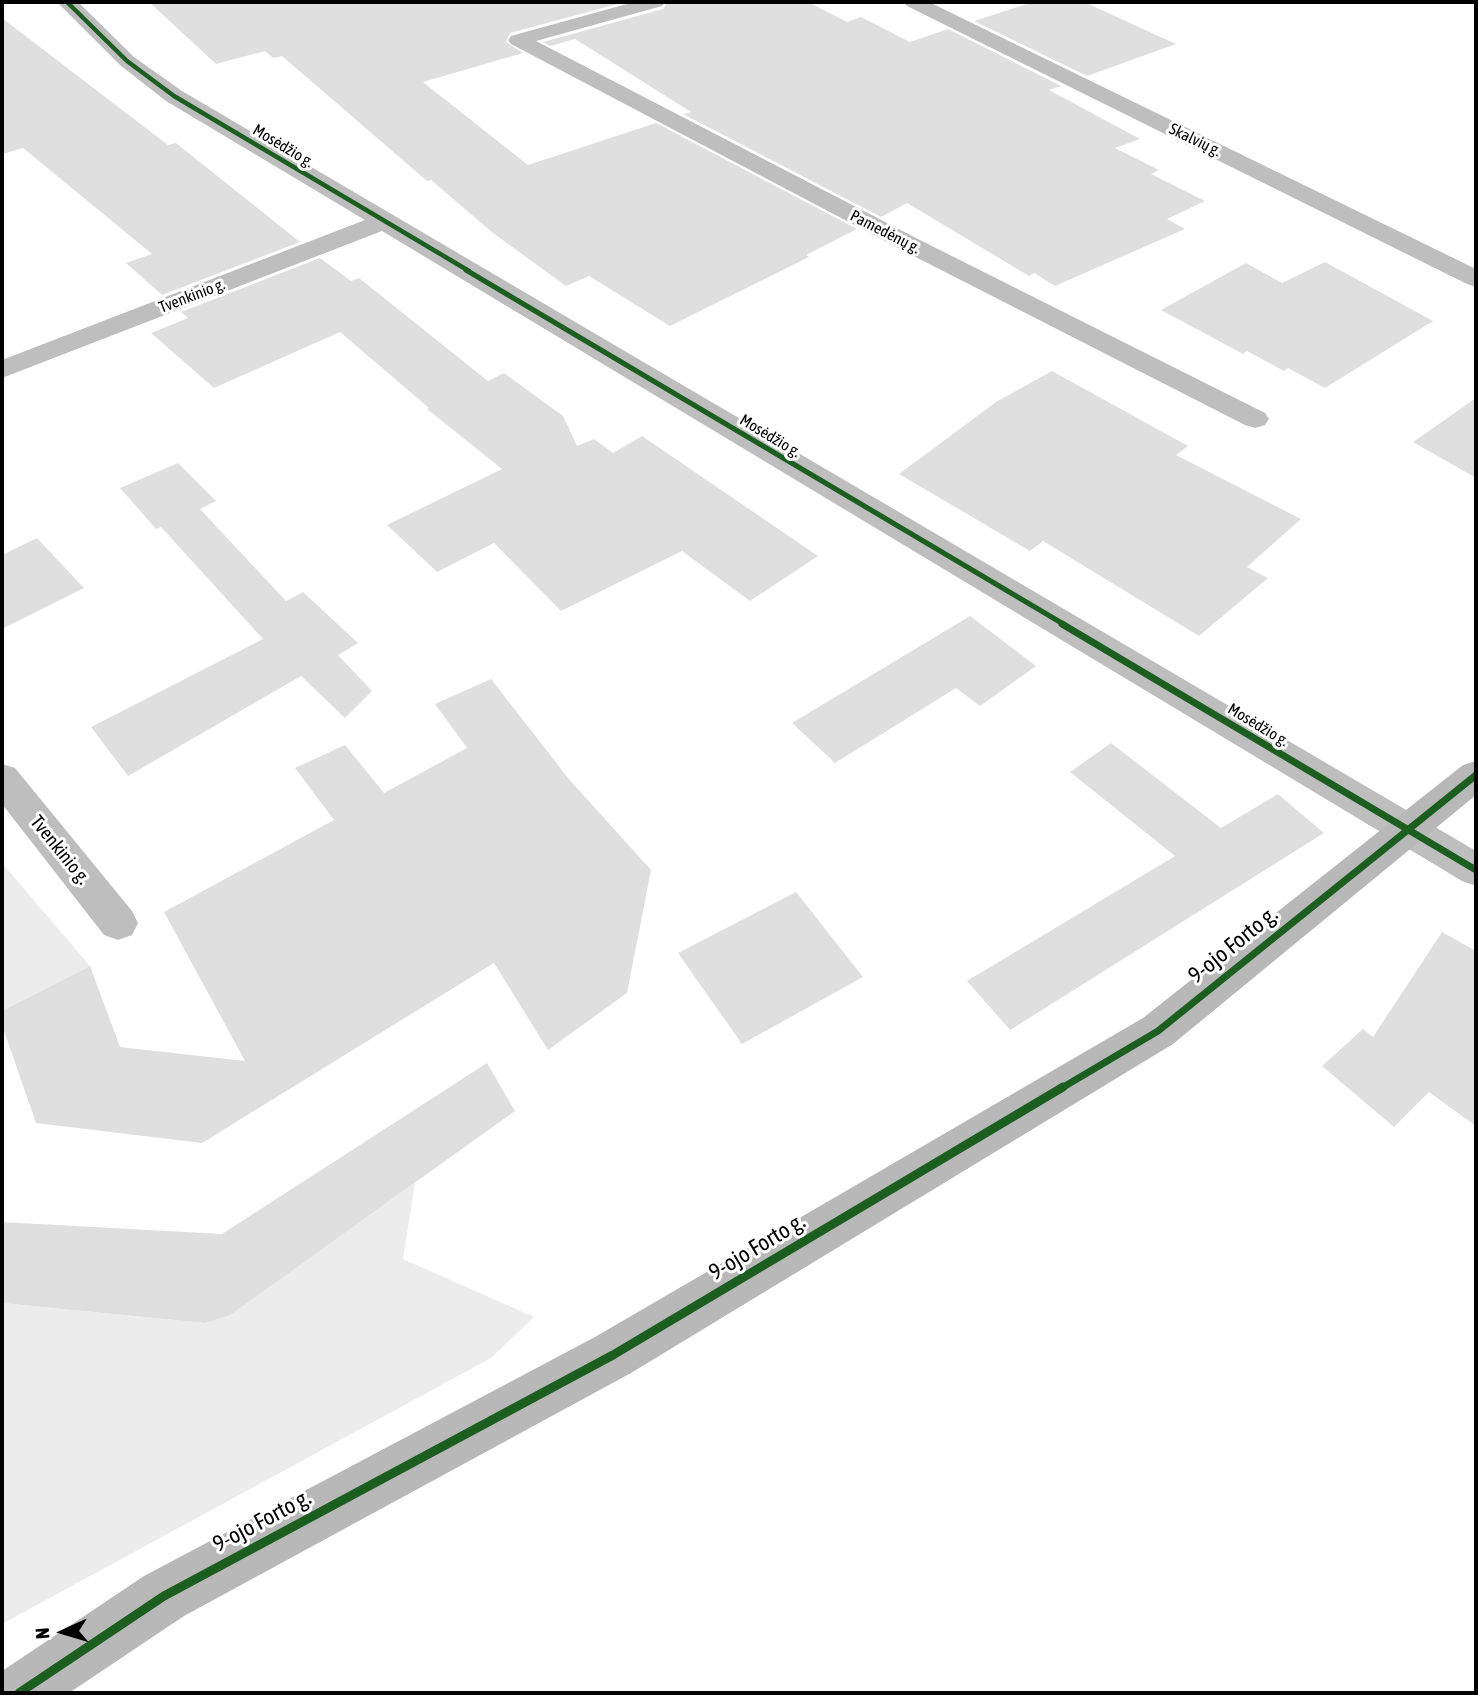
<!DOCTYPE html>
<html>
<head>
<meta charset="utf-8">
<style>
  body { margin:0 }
  #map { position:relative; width:1478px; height:1695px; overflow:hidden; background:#fff; font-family:"Asap Condensed",sans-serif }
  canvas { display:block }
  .frame { position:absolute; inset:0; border:4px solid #000; pointer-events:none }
  .north { position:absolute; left:28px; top:1597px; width:70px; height:70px; -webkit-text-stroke:5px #fff; paint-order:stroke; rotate:266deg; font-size:19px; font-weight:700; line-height:28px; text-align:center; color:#000 }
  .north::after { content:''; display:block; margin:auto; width:24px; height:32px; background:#000; clip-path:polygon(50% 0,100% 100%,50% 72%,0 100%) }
</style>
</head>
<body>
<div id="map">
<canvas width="1478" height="1695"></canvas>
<div class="frame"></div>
<div class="north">N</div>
</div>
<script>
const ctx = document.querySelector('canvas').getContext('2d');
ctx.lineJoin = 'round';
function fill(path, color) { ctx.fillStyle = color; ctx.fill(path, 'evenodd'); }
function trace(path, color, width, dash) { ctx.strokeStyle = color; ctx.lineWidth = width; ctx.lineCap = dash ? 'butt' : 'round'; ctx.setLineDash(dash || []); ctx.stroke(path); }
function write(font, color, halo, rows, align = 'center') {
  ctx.font = font + ' "Asap Condensed",sans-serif'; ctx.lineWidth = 6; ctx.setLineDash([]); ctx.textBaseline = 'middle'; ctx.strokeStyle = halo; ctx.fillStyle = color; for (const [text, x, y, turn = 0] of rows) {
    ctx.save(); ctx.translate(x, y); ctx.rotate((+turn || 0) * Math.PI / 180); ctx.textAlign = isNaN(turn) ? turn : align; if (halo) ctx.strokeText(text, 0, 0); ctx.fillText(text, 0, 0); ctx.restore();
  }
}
fill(new Path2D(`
  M2 863 90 966 2 1011Z
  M415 1183 403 1259 534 1317 491 1358 2 1624V1303L205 1323 230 1314Z`), '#ececec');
fill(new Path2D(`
  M149 2H625L510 33 506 42 523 53 423 82 528 165 656 123 857 229 806 255 809 257 670 326 589 276 566 286 493 233 431 180 427 181 282 56 273 58 265 51 216 64Z
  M668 2H808L847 22 861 17 910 42 948 29 1061 86 1049 90 1140 139 1115 148 1159 170 1151 174 1205 201 1167 219 1185 229 1055 286 1034 273 1029 276 907 203 881 217 683 114 691 112 575 39 550 46 543 42 663 9Z
  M1033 2H1084L1176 44 1087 76 974 21Z
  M2 18 168 145 176 143 300 242 162 295 126 263 152 254 23 148 2 154Z
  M320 258 351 281 359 278 488 381 504 373 563 416 577 446 594 439 613 453 642 436 818 556 750 601 682 551 561 611 494 543 437 572 387 525 502 469 427 409 429 408 340 332 214 388 151 333 188 318 181 312Z
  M1325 262 1433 321 1325 388 1288 368 1284 371 1247 351 1243 354 1161 310 1246 263 1282 283Z
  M1052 371 1188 446 1176 455 1301 519 1247 567 1268 578 1199 636 1043 541 1030 551 899 474 996 402Z
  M1476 398V478L1413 442Z
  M178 463 216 501 200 509 286 601 303 592 358 643 338 655 372 691 345 718 301 676 128 776 91 727 263 639 161 527 156 529 120 488Z
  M37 538 84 588 2 629V555Z
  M970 616 1036 666 980 706 956 688 835 763 792 723Z
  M491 679 568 778 651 870 627 993 548 1050 494 963 202 1143 36 1123 2 1025V1011L90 966 120 1047 245 1061 164 912 334 820 295 768 345 745 384 793 467 748 435 704Z
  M1111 743 1221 828 1278 794 1324 833 1010 1030 967 981 1175 856 1070 772Z
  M796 892 863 977 742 1044 678 953Z
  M1442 932 1476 951V1126L1429 1092 1394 1127 1322 1066 1363 1029 1373 1037Z
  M487 1063 515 1111 230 1315 205 1323 2 1303V1222L222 1234Z`), '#dfdfdf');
fill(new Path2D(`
  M57 2H78L134 57 182 91 1476 851V886L1462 881 382 231 2 378V360L365 220 166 101 120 65Z
  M634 2H665L662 6 536 41 916 238 1265 413 1269 419 1265 425 1255 428 1245 425 898 248 511 44 508 40 511 36Z
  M904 2H929L1476 269V287L1467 284 907 6Z
  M2 764 15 768 132 911 138 923 132 935 118 940 104 935 2 804Z`), '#bebebe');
fill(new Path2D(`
  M1476 761V795L1173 1044 631 1373 184 1616 69 1693H2V1671L144 1576 595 1337 1143 1018 1463 765Z`), '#b8b8b8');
trace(new Path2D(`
  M67 2 127 61 174 96 469 271`), '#1b5e20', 4.5);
trace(new Path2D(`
  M466 270 1065 625`), '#1b5e20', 5);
trace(new Path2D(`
  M1062 624 1476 870
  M1060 1089 1158 1031 1476 775`), '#1b5e20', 7);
trace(new Path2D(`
  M19 1693 164 1596 613 1355 1063 1087`), '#1b5e20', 9);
write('16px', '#000', '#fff', [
  ["Skalvių g.",1195,140,26],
  ["Mosėdžio g.",283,146,31],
  ["Pamedėnų g.",885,232,27],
  ["Tvenkinio g.",192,296,-21],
  ["Mosėdžio g.",770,436,31],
  ["Mosėdžio g.",1258,725,31]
]);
write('19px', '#000', '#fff', [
  ["Tvenkinio g.",60,850,51]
]);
write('23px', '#000', '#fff', [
  ["9-ojo Forto g.",1233,945,-39],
  ["9-ojo Forto g.",757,1247,-31],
  ["9-ojo Forto g.",262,1521,-28]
]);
</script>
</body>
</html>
